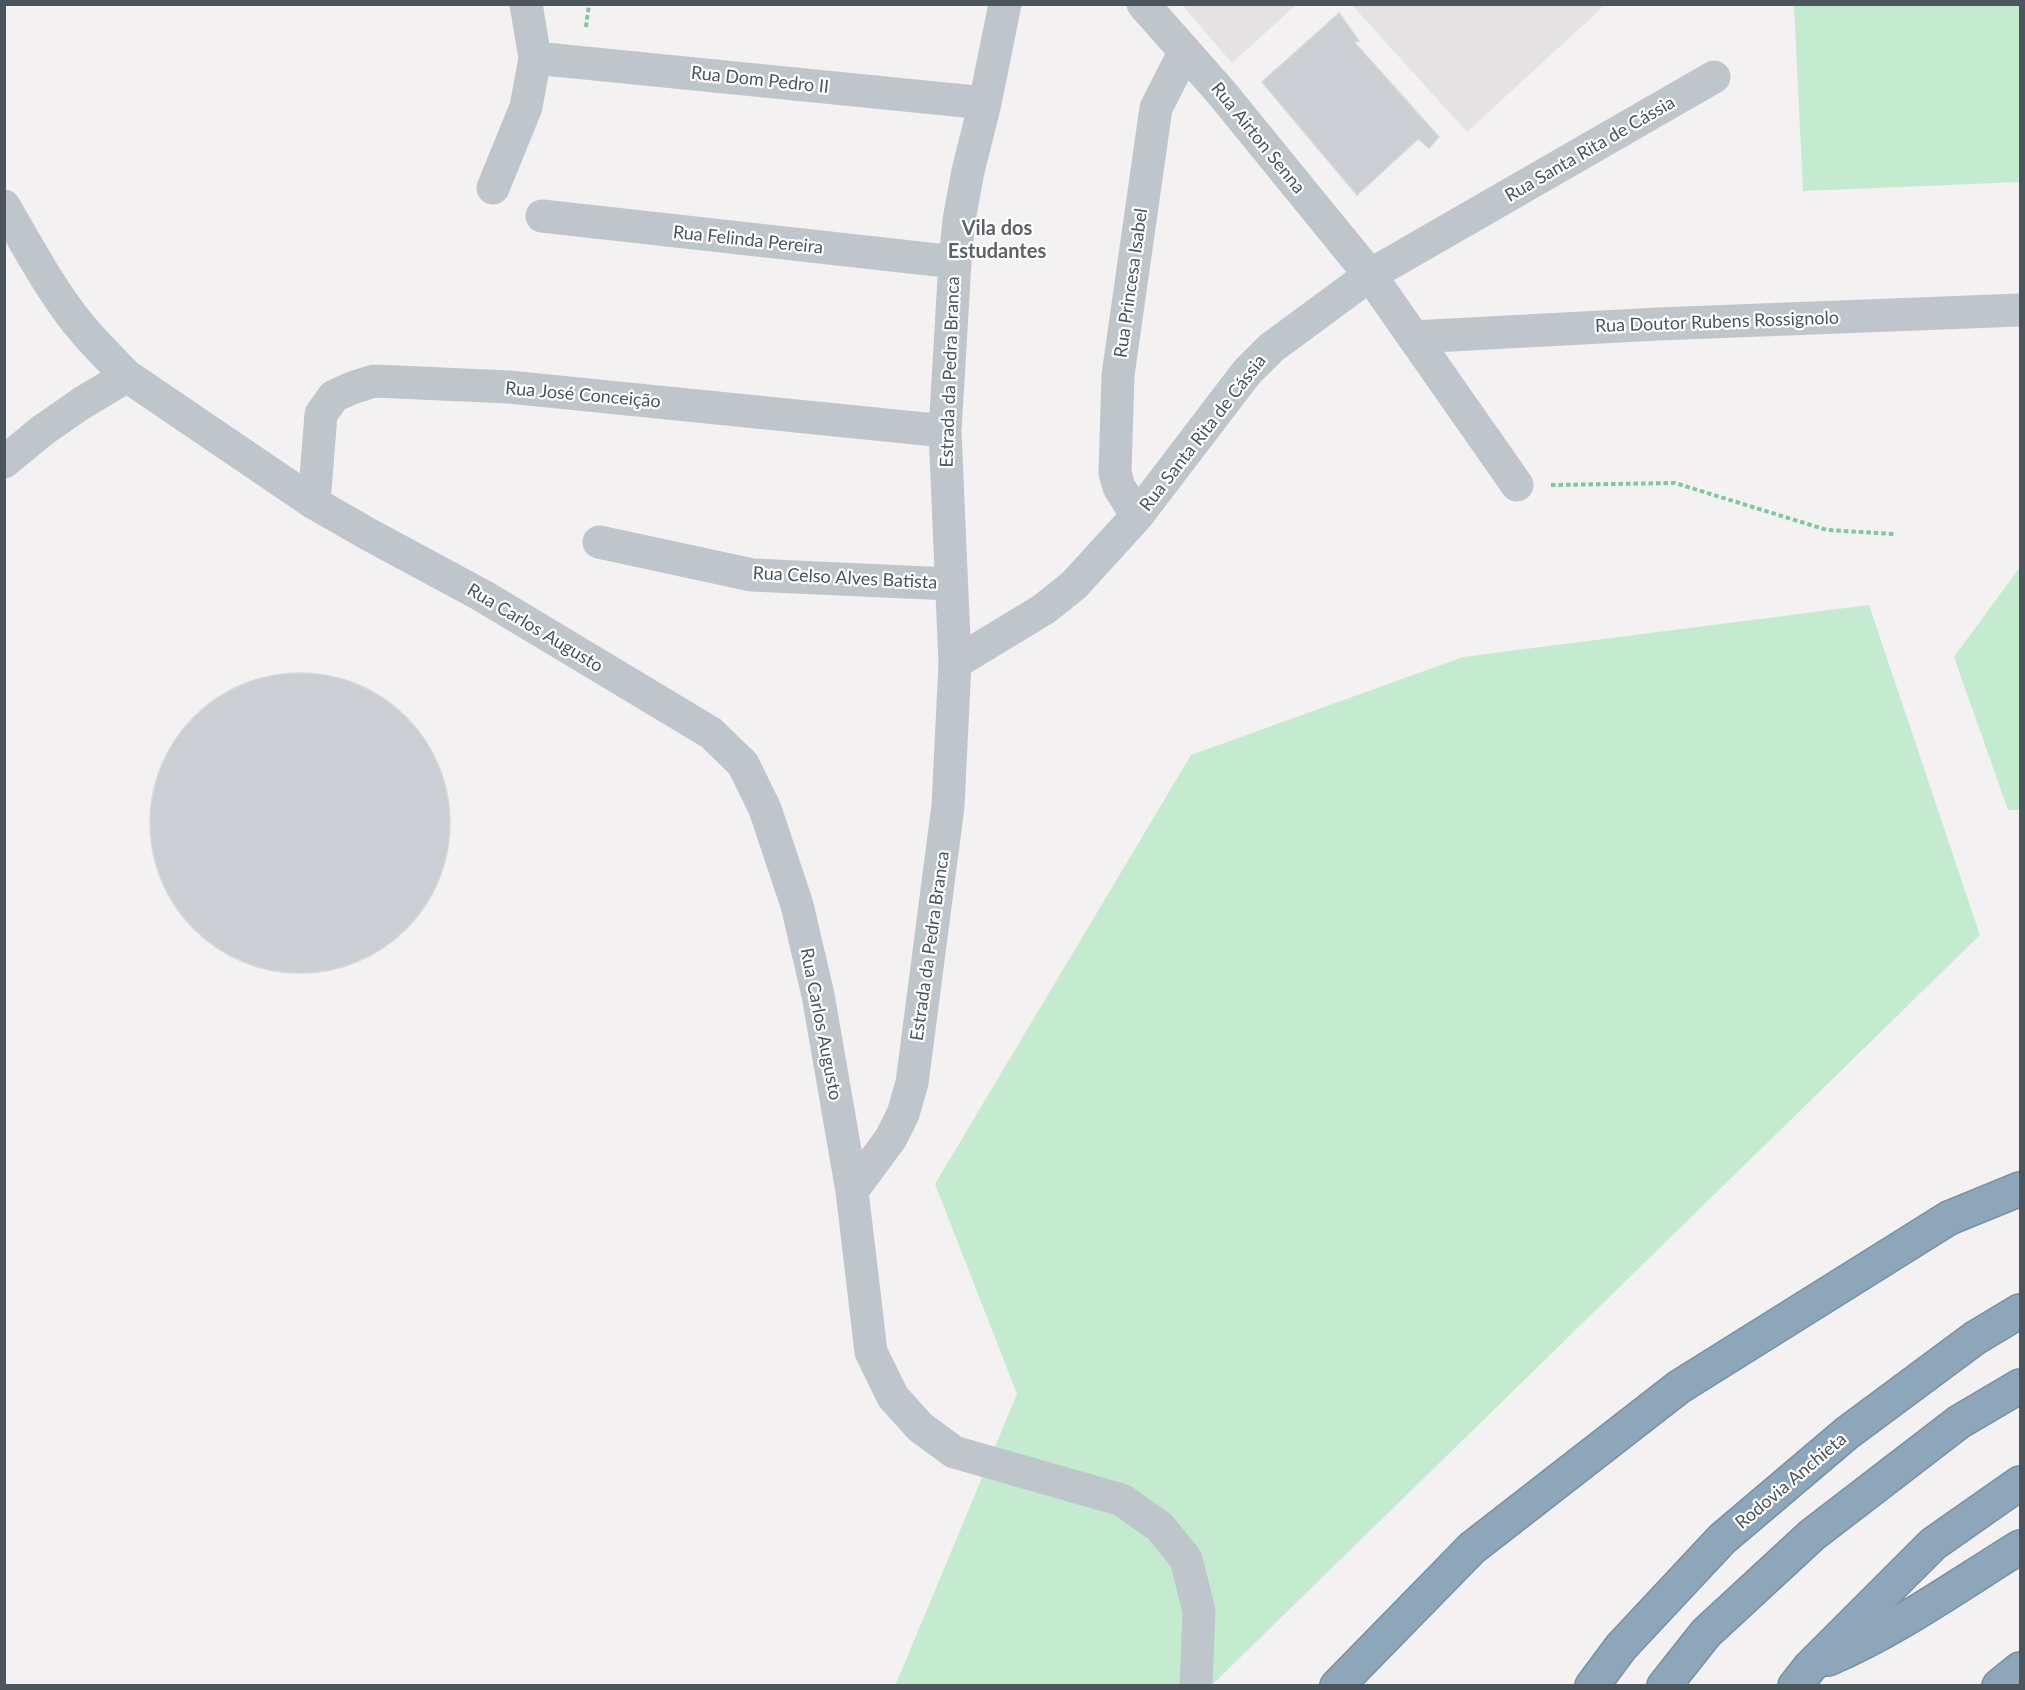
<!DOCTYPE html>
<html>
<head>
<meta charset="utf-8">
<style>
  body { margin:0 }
  #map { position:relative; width:2025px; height:1690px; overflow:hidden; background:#f3f1f1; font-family:Lato,sans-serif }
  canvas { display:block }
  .frame { position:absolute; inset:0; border:6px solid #4a555c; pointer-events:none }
</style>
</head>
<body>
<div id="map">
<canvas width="2025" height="1690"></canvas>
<div class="frame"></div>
</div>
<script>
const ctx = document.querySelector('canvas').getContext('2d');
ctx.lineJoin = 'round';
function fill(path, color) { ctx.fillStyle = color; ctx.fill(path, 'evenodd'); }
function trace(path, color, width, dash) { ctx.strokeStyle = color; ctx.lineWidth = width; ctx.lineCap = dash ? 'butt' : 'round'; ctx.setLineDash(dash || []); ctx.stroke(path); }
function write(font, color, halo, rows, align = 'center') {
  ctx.font = font + ' Lato,sans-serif'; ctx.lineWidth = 4.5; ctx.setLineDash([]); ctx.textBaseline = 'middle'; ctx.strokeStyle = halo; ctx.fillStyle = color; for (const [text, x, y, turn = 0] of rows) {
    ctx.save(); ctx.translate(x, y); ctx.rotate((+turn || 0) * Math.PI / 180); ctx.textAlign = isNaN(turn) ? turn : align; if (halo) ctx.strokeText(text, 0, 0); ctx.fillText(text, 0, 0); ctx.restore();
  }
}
fill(new Path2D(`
  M1182 5H1296L1232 63Z
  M1352 5H1605L1467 132Z`), '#e4e2e2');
fill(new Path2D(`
  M1794 5H2020V182L1803 191Z
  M2020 567V810H2008L1954 657Z
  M1869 605 1980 935 1212 1685 895 1686 1017 1394 935 1184 1191 755 1463 657Z`), '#c4ebd0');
const building = new Path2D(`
  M1339 13 1359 41 1354 42 1439 137 1429 148 1418 139 1357 195 1262 82Z
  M150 823a150 150 0 1 1 300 0a150 150 0 1 1-300 0Z`);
fill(building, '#cbced2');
trace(building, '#d5d7db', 1.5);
const highway = new Path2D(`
  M1828 1659C1897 1629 1957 1586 2020 1547
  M1337 1686 1472 1548 1679 1387 1949 1218 2020 1189
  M1592 1686 1621 1647 1722 1539 1847 1433 1975 1338 2020 1311
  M1664 1686 1706 1633 1812 1535 1959 1422 2020 1386
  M1795 1686 1810 1667 1933 1544 2020 1483
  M1999 1686 2020 1669`);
trace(highway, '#7991a5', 36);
trace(new Path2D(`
  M586 27 589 4
  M1551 485 1675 483 1827 530 1895 534`), '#80c69e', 4, [4.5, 3]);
trace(new Path2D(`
  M1143 4 1220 91 1370 275 1517 485
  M535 58 985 103
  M493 188 526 107 535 58 526 4
  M4 206C27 245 48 285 76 321 92 341 110 359 127 376L314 503 368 534 483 596 711 733 743 764 765 809 797 905 818 995 852 1191 871 1352 893 1397 920 1427 954 1452 1122 1500 1160 1527 1186 1559 1199 1611 1196 1686
  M542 216 955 262
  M1413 337 1658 324 2020 310
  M4 462 43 430 82 403 127 376
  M314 503 321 414 334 396 352 388 374 381 509 387 945 431
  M1137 516 1119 487 1115 473 1118 375 1156 108 1185 51
  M599 542 752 575 950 584
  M955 663 1044 609 1074 585 1137 516 1247 372 1271 348 1370 275 1714 77
  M852 1191 891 1138 903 1114 912 1083 948 806 955 663 945 431 955 262 959 220 968 171 985 103 1005 4`), '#bec6cc', 33);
trace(highway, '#8ea6ba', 33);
write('18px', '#4a555c', '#fff', [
  ["Rua Dom Pedro II",760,80,6],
  ["Rua Airton Senna",1258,138,51],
  ["Rua Santa Rita de Cássia",1590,149,-30],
  ["Rua Felinda Pereira",748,240,6],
  ["Rua Princesa Isabel",1131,283,-82],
  ["Rua Doutor Rubens Rossignolo",1717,322,-2],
  ["Estrada da Pedra Branca",950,372,-88],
  ["Rua José Conceição",583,395,5],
  ["Rua Santa Rita de Cássia",1203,433,-52],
  ["Rua Celso Alves Batista",845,578,3],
  ["Rua Carlos Augusto",535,628,31],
  ["Estrada da Pedra Branca",930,946,-82],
  ["Rua Carlos Augusto",821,1024,79],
  ["Rodovia Anchieta",1791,1481,-40]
]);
write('bold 20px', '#5e6165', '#fff', [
  ["Vila dos",997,229],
  ["Estudantes",997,252]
]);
</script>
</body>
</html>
